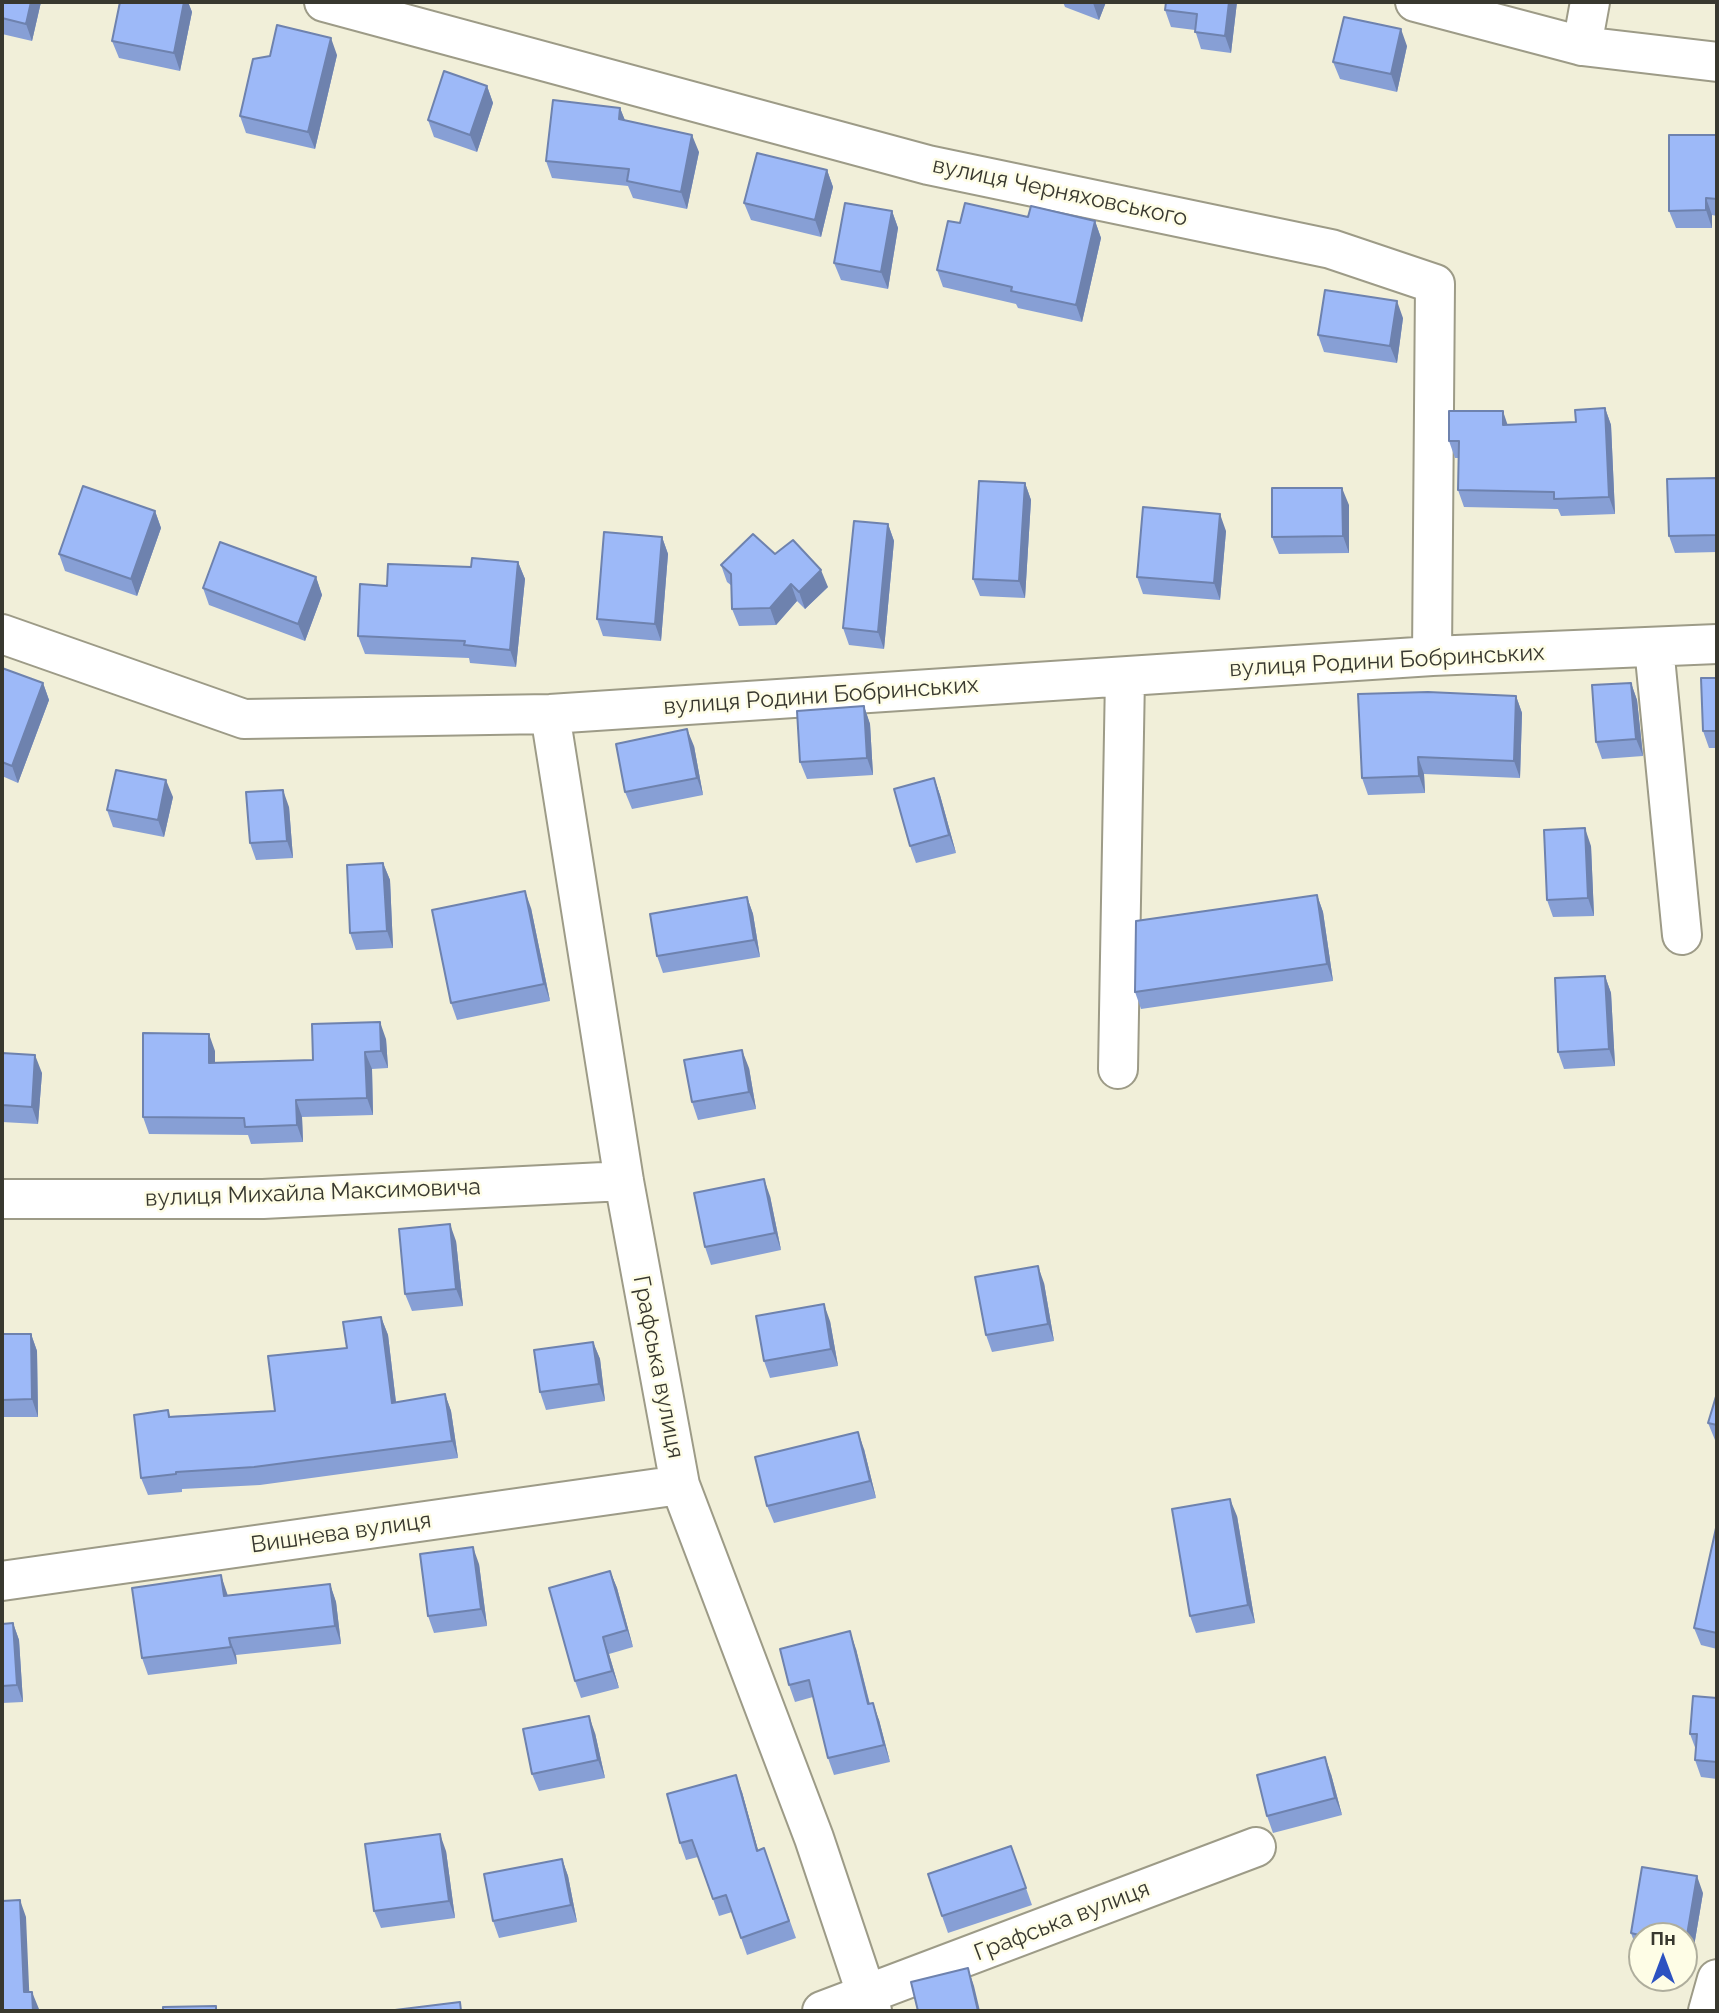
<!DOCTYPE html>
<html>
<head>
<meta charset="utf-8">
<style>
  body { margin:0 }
  #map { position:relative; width:1719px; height:2013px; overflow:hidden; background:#f1efd9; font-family:Raleway,sans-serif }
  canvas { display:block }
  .frame { position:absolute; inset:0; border:4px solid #38382f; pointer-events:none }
  .north { position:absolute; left:1628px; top:1922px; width:70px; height:70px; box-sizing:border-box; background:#fefde6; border:2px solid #afae9d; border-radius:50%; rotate:0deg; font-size:19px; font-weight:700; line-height:28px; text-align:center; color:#38382f }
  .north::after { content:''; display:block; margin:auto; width:24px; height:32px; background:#2c52c1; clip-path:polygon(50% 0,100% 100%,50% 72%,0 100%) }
</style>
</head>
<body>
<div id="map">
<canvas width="1719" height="2013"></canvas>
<div class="frame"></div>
<div class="north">Пн</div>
</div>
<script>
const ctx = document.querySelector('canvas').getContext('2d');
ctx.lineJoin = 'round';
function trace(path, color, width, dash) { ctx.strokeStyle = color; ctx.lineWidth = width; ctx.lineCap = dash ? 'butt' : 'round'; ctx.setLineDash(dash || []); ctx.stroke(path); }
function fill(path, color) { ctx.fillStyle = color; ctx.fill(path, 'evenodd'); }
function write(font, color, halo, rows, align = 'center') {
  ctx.font = font + ' Raleway,sans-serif'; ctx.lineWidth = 5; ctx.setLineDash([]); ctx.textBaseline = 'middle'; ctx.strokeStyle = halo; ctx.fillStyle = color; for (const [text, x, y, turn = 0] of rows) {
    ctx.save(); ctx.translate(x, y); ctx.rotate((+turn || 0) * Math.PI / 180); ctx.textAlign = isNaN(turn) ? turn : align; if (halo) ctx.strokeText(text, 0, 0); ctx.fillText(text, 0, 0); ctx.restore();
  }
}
const minor = new Path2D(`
  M324 2 928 165 1331 249 1435 284 1432 656
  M1415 2 1582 46 1717 62
  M1582 46 1590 2
  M2 634 244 719 550 714 1432 656 1717 644
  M1654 647 1682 935
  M550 714 624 1181 680 1485 814 1838 872 2011
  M1118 1069 1125 677
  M2 1199H263L624 1181
  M2 1581 680 1485
  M822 2011 1256 1847
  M1708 2011 1717 1979`);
trace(minor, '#9d9b87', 42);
trace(minor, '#fff', 38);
fill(new Path2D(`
  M2 2H41L32 41 2 34Z
  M120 2H188L192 12 180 71 119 58 112 41Z
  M1063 2H1106L1099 20 1065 7Z
  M1166 2H1237L1231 53 1201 49 1195 30 1171 27 1165 10Z
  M1407 46 1397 92 1340 79 1333 62Z
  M337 55 315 149 246 133 240 116 270 56Z
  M487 86 493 103 477 152 434 137 428 120Z
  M620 108 625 121 699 152 687 209 633 198 628 186 552 178 546 161Z
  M1717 135V216L1712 215V228H1676L1669 211Z
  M827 170 833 187 821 237 751 220 744 203Z
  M892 211 898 228 888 289 841 280 834 263Z
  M1028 217 1095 221 1101 238 1082 322 1018 308 1016 304 943 287 937 270 960 223Z
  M1403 318 1397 363 1324 352 1318 335Z
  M1605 408 1611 425 1615 514 1561 516 1558 509 1464 507 1458 490V458H1455L1449 441 1508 425 1576 422Z
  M1717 478V552L1675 553 1669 536Z
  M1025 483 1031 500 1025 598 980 596 973 579Z
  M1349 505V553L1279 554 1272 537Z
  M155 511 161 528 137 596 65 571 59 554Z
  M888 524 894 541 884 649 849 645 843 628Z
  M1226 531 1220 600 1143 594 1137 577Z
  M662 537 668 554 661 641 603 636 597 619Z
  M775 554 828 587 805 609 797 601 776 625 739 626 732 609V586L727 582 721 565Z
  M518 562 525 579 516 667 470 663 469 658 365 654 358 636 387 586 471 567Z
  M316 577 322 595 305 641 209 605 203 588Z
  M2 668 43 683 49 700 18 783 2 776Z
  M1717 678V748H1709L1703 731Z
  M1631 683 1637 700 1643 756 1602 759 1596 742Z
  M1516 696 1522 713 1520 778 1424 774 1425 793 1368 795 1362 778Z
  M864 706 870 724 873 775 807 779 800 762Z
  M694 746 703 795 632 809 625 792Z
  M934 778 940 795 956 853 916 863 910 846Z
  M173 797 164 837 113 827 107 810Z
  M289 807 293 858 256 860 250 843Z
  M1591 846 1594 916 1553 917 1547 900Z
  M383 863 390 880 393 948 356 950 350 933Z
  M1317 895 1323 912 1333 981 1141 1009 1135 992Z
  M747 897 753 914 760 957 663 973 657 956Z
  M531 908 550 1001 457 1020 451 1003Z
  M1605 976 1611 993 1615 1066 1564 1069 1558 1052Z
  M386 1039 388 1068 372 1069 373 1115 302 1117 303 1142 251 1144 248 1135 149 1134 143 1117 215 1051V1063L313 1060Z
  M2 1053 42 1073 38 1124 2 1122Z
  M749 1068 756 1109 698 1120 692 1102Z
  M770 1196 781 1250 711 1265 705 1247Z
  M456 1241 463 1306 412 1311 405 1294Z
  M1044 1283 1054 1341 992 1352 986 1335Z
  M381 1317 388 1335 396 1402 445 1394 451 1411 458 1458 260 1485 182 1489V1492L148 1495 141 1478 168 1410 170 1416 275 1411Z
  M830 1321 838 1366 770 1378 764 1361Z
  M2 1334H31L37 1351 38 1417H2Z
  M593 1342 600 1359 605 1401 546 1410 540 1392Z
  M1717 1393V1441L1715 1440 1708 1423Z
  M864 1449 876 1498 774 1523 767 1506Z
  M1237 1516 1255 1623 1196 1633 1190 1616Z
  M1717 1528V1649L1701 1645 1694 1628Z
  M479 1564 487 1626 434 1633 428 1616Z
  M610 1571 617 1588 633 1647 609 1654 619 1688 581 1698 575 1681Z
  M330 1584 336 1602 341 1644 236 1655 237 1664 148 1675 142 1658 227 1593 228 1596Z
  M13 1623 19 1640 23 1702 2 1703V1624Z
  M856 1649 870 1704 879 1720 890 1762 834 1775 828 1758 813 1697 795 1702 789 1685Z
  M1717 1698V1779L1701 1777 1695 1760 1696 1750 1690 1734Z
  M595 1733 605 1778 539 1791 532 1774Z
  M1331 1774 1342 1815 1273 1833 1267 1816Z
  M742 1792 758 1850 764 1848 796 1938 747 1955 732 1912 719 1916 698 1857 686 1860 680 1843Z
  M1011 1846 1032 1905 948 1933 942 1916Z
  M446 1851 455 1918 381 1928 374 1911Z
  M562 1859 568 1876 577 1922 499 1938 493 1921Z
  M1703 1893 1691 1964 1684 1962V1936H1642V1951L1637 1950 1631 1933Z`), '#879fd5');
fill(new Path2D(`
  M31 2H41L32 41 26 24Z
  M184 2H188L192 12 180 71 174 53Z
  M1093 2H1106L1099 20 1093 3Z
  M1229 2H1237L1231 53 1225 36Z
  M1401 29 1407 46 1397 92 1391 74Z
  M331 38 337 55 315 149 308 132Z
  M487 86 493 103 477 152 470 135Z
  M620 108 627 125 619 119Z
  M692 135 699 152 687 209 681 192Z
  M827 170 833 187 821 237 815 220Z
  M1706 198 1712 215V228L1706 210Z
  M892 211 898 228 888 289 881 272Z
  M1095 221 1101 238 1082 322 1076 305Z
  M1397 301 1403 318 1397 363 1390 346Z
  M1605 408 1611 425 1615 514 1609 497Z
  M1503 411 1509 429 1503 425Z
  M1025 483 1031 500 1025 598 1019 581Z
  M1342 488 1349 505V553L1343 536Z
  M155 511 161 528 137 596 131 579Z
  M1220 514 1226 531 1220 600 1214 583Z
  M888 524 894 541 884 649 878 632Z
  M662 537 668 554 661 641 655 624Z
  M518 562 525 579 516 667 510 650Z
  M821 570 828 587 805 609 799 592Z
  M316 577 322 595 305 641 298 624Z
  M791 584 797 601 776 625 770 608Z
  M43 683 49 700 18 783 12 766Z
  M1631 683 1637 700 1643 756 1636 739Z
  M1516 696 1522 713 1520 778 1514 761Z
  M864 706 870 724 873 775 867 758Z
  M687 729 694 746 703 795 697 778Z
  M1418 757 1424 774 1425 793 1419 776Z
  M934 778 940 795 956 853 949 835Z
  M166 780 173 797 164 837 158 820Z
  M283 790 289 807 293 858 287 841Z
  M1585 828 1591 846 1594 916 1588 898Z
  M383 863 390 880 393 948 387 931Z
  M525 891 531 908 550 1001 544 984Z
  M1317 895 1323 912 1333 981 1327 964Z
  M747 897 753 914 760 957 754 940Z
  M1605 976 1611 993 1615 1066 1609 1049Z
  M380 1022 386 1039 388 1068 381 1051Z
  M209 1034 215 1051V1080L209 1063Z
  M742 1050 749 1068 756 1109 749 1092Z
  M365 1052 372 1069 373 1115 367 1098Z
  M35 1055 42 1073 38 1124 32 1107Z
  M296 1100 302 1117 303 1142 297 1125Z
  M764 1179 770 1196 781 1250 775 1233Z
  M450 1224 456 1241 463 1306 456 1289Z
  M1038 1266 1044 1283 1054 1341 1048 1324Z
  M824 1304 830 1321 838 1366 831 1349Z
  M381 1317 388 1335 398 1420 392 1403Z
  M31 1334 37 1351 38 1417 32 1399Z
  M593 1342 600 1359 605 1401 599 1384Z
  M445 1394 451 1411 458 1458 452 1441Z
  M858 1432 864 1449 876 1498 870 1481Z
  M1230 1499 1237 1516 1255 1623 1248 1605Z
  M473 1547 479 1564 487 1626 481 1609Z
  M610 1571 617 1588 633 1647 627 1630Z
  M221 1575 227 1593 230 1613 224 1596Z
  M330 1584 336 1602 341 1644 335 1626Z
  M13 1623 19 1640 23 1702 17 1685Z
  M850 1631 856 1649 874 1722 868 1704Z
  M603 1637 609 1654 619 1688 612 1671Z
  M229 1638 236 1655 237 1664 231 1647Z
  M873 1703 879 1720 890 1762 884 1745Z
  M589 1716 595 1733 605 1778 598 1760Z
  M1325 1757 1331 1774 1342 1815 1335 1798Z
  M736 1775 742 1792 763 1868 757 1851Z
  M440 1834 446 1851 455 1918 449 1901Z
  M562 1859 568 1876 577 1922 571 1905Z
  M1697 1876 1703 1893 1691 1964 1685 1947Z
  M20 1900 26 1917 30 2009 24 1992Z
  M968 1968 974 1986 980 2011H978Z
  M32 1992 39 2009V2011H33Z`), '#6e82ae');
const building = new Path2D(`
  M2 2H31L26 24 2 18Z
  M120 2H184L174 53 112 41Z
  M1166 2H1229L1225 36 1195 32 1197 14 1165 10Z
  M1344 17 1401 29 1391 74 1333 62Z
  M277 25 331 38 308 132 240 116 253 59 270 56Z
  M444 71 487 86 470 135 428 120Z
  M553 100 620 108 619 119 692 135 681 192 627 181 629 169 546 161Z
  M1669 135H1717V199L1706 198V210L1669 211Z
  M757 153 827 170 815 220 744 203Z
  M845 203 892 211 881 272 834 263Z
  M965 203 1028 217 1031 206 1095 221 1076 305 1011 291 1012 287 937 270 948 221 960 223Z
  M1325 290 1397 301 1390 346 1318 335Z
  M1605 408 1609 497 1554 499V492L1458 490 1459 441H1449V411H1503V425L1576 422 1575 410Z
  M1717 478V535L1669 536 1667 479Z
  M979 481 1025 483 1019 581 973 579Z
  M83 486 155 511 131 579 59 554Z
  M1272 488H1342L1343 536 1272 537Z
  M1143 507 1220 514 1214 583 1137 577Z
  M854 521 888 524 878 632 843 628Z
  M604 532 662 537 655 624 597 619Z
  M753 534 775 554 793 540 821 570 799 592 791 584 770 608 732 609 731 574 721 565Z
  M220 542 316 577 298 624 203 588Z
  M472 558 518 562 510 650 464 645 465 641 358 636 360 584 387 586 388 564 471 567Z
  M2 668 43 683 12 766 2 762Z
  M1701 678H1717V731H1703Z
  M1631 683 1636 739 1596 742 1592 685Z
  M1428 692 1516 696 1514 761 1418 757 1419 776 1362 778 1358 694Z
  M864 706 867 758 800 762 797 711Z
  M687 729 697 778 625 792 616 744Z
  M116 770 166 780 158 820 107 810Z
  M934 778 949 835 910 846 894 789Z
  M283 790 287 841 250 843 246 792Z
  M1585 828 1588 898 1547 900 1544 830Z
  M383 863 387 931 350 933 347 865Z
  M525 891 544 984 451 1003 432 910Z
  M1317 895 1327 964 1135 992 1136 921Z
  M747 897 754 940 657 956 650 914Z
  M1605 976 1609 1049 1558 1052 1555 978Z
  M380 1022 381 1051 365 1052 367 1098 296 1100 297 1125 245 1127 244 1118 143 1117V1033L209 1034V1063L313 1060 312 1024Z
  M742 1050 749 1092 692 1102 684 1060Z
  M2 1053 35 1055 32 1107 2 1105Z
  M764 1179 775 1233 705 1247 694 1193Z
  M450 1224 456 1289 405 1294 399 1229Z
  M1038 1266 1048 1324 986 1335 975 1277Z
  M824 1304 831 1349 764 1361 756 1316Z
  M381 1317 392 1403 445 1394 452 1441 254 1467 176 1472V1474L141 1478 134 1415 168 1410 169 1417 275 1411 268 1356 347 1348 343 1322Z
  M2 1334H31L32 1399 2 1400Z
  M593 1342 599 1384 540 1392 534 1350Z
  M1717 1393V1425L1708 1423Z
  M858 1432 870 1481 767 1506 755 1457Z
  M1230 1499 1248 1605 1190 1616 1172 1509Z
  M1716 1528H1717V1633L1694 1628Z
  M473 1547 481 1609 428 1616 420 1554Z
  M610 1571 627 1630 603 1637 612 1671 575 1681 549 1588Z
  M221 1575 224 1596 330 1584 335 1626 229 1638 231 1647 142 1658 132 1588Z
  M13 1623 17 1685 2 1686V1624Z
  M850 1631 868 1704 873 1703 884 1745 828 1758 809 1680 789 1685 780 1649Z
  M1693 1696 1717 1698V1762L1695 1760 1697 1734H1690Z
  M589 1716 598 1760 532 1774 523 1729Z
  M1325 1757 1335 1798 1267 1816 1257 1775Z
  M736 1775 757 1851 764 1848 789 1921 741 1938 726 1895 713 1899 692 1840 680 1843 667 1794Z
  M440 1834 449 1901 374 1911 365 1844Z
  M1011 1846 1026 1888 942 1916 928 1874Z
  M562 1859 571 1905 493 1921 484 1874Z
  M1642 1867 1697 1876 1685 1947 1684 1936H1643L1631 1933Z
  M20 1900 24 1992H32L33 2011H2V1901Z
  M968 1968 978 2011H918L911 1982Z
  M460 2002 461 2011H395V2010Z
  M216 2006V2011H163V2007Z`);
fill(building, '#9db9f8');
trace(building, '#6e82ae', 2);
write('23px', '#38382f', '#fefde6', [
  ["вулиця Черняховського",1060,192,12],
  ["вулиця Родини Бобринських",1387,661,-3],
  ["вулиця Родини Бобринських",821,696,-4],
  ["вулиця Михайла Максимовича",313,1193,-2],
  ["Графська вулиця",658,1367,79],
  ["Вишнева вулиця",341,1533,-8],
  ["Графська вулиця",1062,1921,-21]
]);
</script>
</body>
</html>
